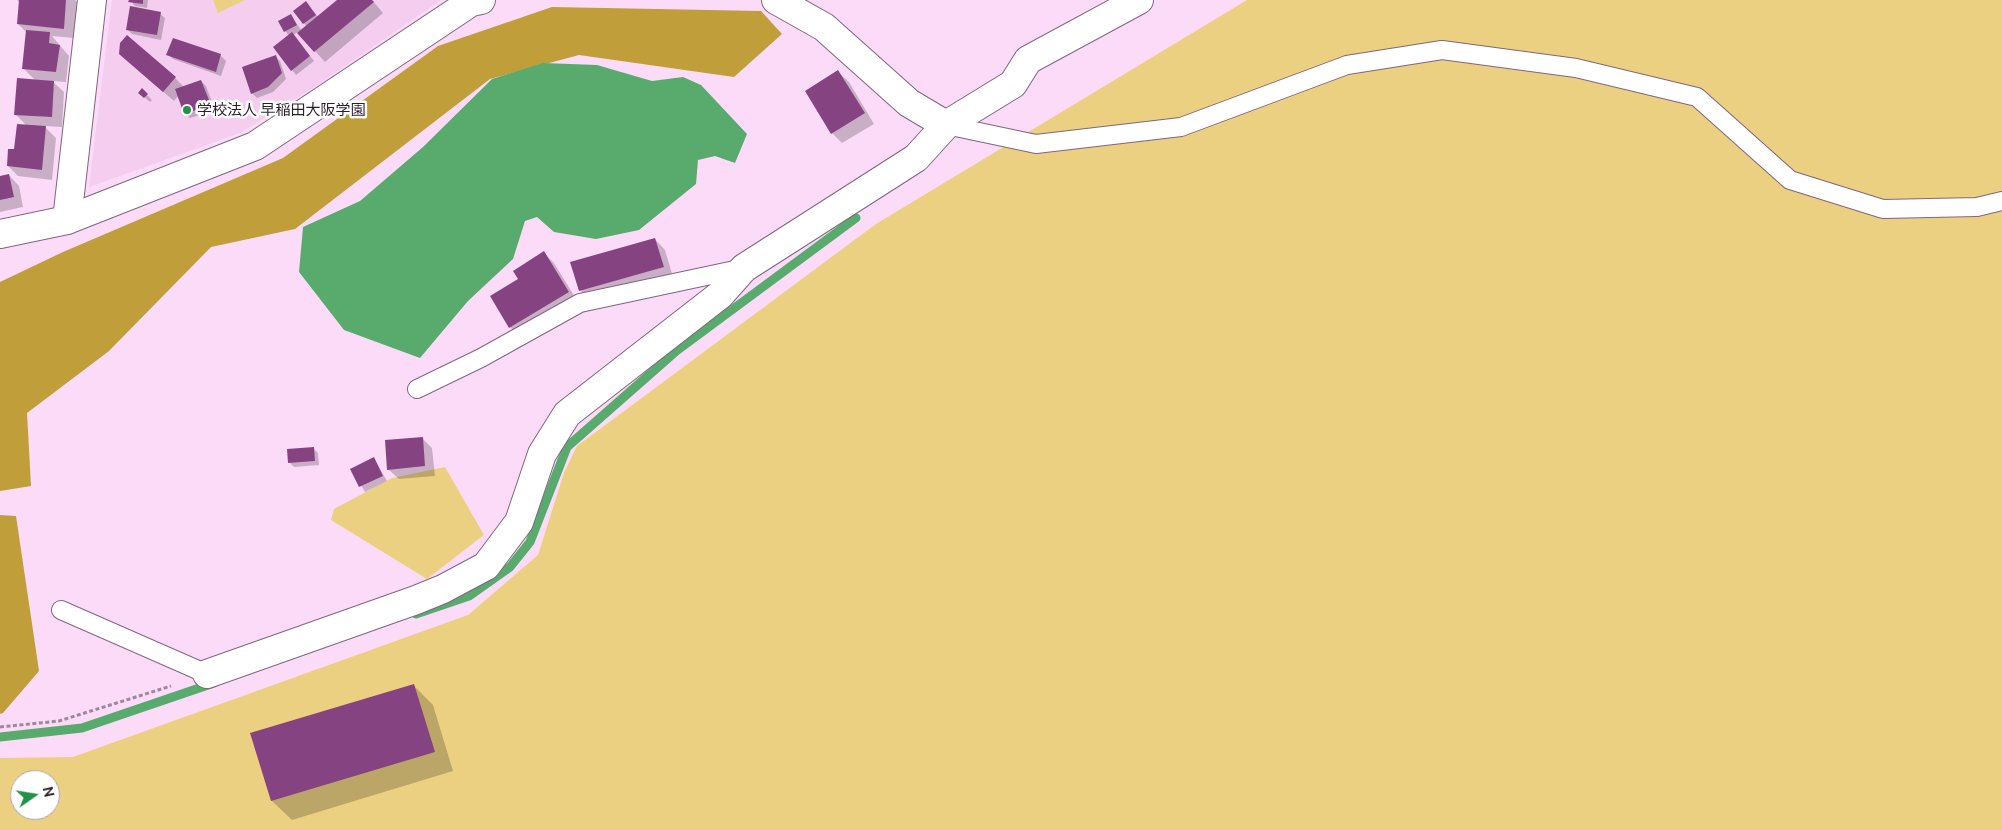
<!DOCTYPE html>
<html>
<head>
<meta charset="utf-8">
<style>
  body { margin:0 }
  #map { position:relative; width:2002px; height:830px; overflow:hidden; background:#fcdbf8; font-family:Ubuntu,sans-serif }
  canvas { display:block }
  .north { position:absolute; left:10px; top:770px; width:50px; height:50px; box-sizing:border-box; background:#fff; border:1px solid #aaa5aa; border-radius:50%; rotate:77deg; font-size:14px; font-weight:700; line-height:20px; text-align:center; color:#2b1f2a }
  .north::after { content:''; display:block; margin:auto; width:18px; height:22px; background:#249149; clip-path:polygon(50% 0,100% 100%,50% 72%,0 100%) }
</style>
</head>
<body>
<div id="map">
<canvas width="2002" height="830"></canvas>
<div class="north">N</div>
</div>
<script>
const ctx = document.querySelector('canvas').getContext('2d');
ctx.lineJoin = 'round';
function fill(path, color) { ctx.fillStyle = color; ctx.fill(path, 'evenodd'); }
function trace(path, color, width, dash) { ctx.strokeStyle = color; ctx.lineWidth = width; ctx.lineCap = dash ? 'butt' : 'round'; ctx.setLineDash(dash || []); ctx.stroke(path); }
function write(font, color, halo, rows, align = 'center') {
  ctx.font = font + ' Ubuntu,"Noto Sans JP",sans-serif'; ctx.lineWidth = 5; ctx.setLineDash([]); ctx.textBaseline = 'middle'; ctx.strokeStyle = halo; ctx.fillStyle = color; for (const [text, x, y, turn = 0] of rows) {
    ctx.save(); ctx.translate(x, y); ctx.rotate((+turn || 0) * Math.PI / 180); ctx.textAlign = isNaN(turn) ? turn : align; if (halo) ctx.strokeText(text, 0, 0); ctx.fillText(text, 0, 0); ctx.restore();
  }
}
fill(new Path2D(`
  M112 0H441L313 88 240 133 89 187Z`), '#f4cdef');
fill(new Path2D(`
  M213 0H245L218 13Z
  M1247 0H2002V830H0V758L73 757 468 615 538 555 564 473 577 446 876 224ZM20 780H50V810H20Z
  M445 467 484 535 427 579 331 520 334 509 392 478Z`), '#ecd081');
fill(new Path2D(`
  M552 7 761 11 782 34 734 77 579 55 490 79 295 229 211 247 109 351 27 413 31 486 0 491V282L63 252 283 158 438 46Z
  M0 515 16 516 39 671 3 713 0 714Z`), '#c09e3a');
fill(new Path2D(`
  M543 63 597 65 652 81 683 77 701 85 747 134 735 163 715 156 698 160 696 184 639 230 596 239 554 232 537 217 525 221 513 259 468 301 420 358 344 330 299 272 303 227 360 201 423 147 492 79Z`), '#58ab6d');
fill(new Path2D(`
  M17 0H75L77 2 74 38 52 36 69 56 66 82 52 81 64 92 62 127 44 126 56 138 52 180 18 176 8 166 27 126 15 114 36 81 23 68 27 33 18 24 20 3Z
  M130 0H148L147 8 135 6Z
  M339 0H372L383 13 325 62 298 32 293 35 314 61 296 75 292 70 289 36 279 22 290 15 302 31 307 27 295 11 306 3 318 17Z
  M160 14 165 18 161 40 132 34 127 29Z
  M173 39 221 56 226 61 221 76 173 59 168 54Z
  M275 56 280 61 286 79 273 92 257 98 252 93Z
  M131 64 175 78 184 87 201 81 206 86 215 110 190 118 185 113 179 95 174 101Z
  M838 72 849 82 874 124 842 143 832 133Z
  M142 90 152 100 150 102 140 93Z
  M9 175 19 186 23 207 0 212V177Z
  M655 239 665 250 673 277 590 301 580 290Z
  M544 253 554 263 578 302 520 337 510 327 519 280Z
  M422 438 432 448 435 476 399 479 388 469Z
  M313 448 318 453 319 465 294 467 289 462Z
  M374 459 387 481 365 492 352 470Z
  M414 686 433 705 453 771 292 820 272 801 252 734Z`), '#0003');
trace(new Path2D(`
  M416 614 469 596 510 567 530 542 567 447 675 352 856 218
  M0 737 82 728 214 683`), '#58ab6d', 9);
fill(new Path2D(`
  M19 0H66L64 29 17 24Z
  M129 0H143V4L128 2Z
  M337 0H372L374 2 314 52 297 33Z
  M306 1 316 15 303 24 293 11Z
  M130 6 161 12 157 35 126 30Z
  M291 14 297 25 284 32 278 21Z
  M26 30 50 32 49 43 60 45 56 72 22 69Z
  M292 32 310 56 291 71 273 47Z
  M127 35 176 77 163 92 119 54 120 43Z
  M173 38 221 54 216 72 166 55Z
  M276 55 282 73 268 87 251 94 242 67Z
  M838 70 865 113 831 134 805 91Z
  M17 78 54 81 52 117 14 115Z
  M201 80 211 105 184 114 175 89Z
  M142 88 148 94 144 98 138 93Z
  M17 124 46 126 42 170 7 166 8 149H14Z
  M9 174 14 197 0 200V176Z
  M655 238 664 267 579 291 570 262Z
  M544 251 569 292 509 328 490 296 518 279 513 271Z
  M423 437 425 466 387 470 385 440Z
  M314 447 315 461 288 463 287 449Z
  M374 457 383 476 359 487 350 469Z
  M414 684 435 752 271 801 250 733Z`), '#864381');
const service = new Path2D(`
  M946 125 1036 144 1181 127 1347 65 1442 50 1576 68 1697 97 1790 180 1883 209 1977 207 2002 201
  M417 389 481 358 580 303 744 268
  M61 610 207 674`);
const minor = new Path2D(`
  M67 220 92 0
  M207 674 416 600 443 589 486 566 519 522 542 454 567 414 720 295 744 268 916 158 946 125 1013 84 1028 60 1139 0`);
const tertiary = new Path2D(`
  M776 0 824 27 909 103 946 125
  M0 234 67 220 255 146 471 2 481 0`);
trace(service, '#82657f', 20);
trace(minor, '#82657f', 30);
trace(tertiary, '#82657f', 30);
trace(new Path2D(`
  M0 727 59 721 171 686`), '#9e869b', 3, [4, 2.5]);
trace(service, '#fff', 18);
trace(minor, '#fff', 28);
trace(tertiary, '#fff', 28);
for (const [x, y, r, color] of [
  [187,110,5,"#249149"]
]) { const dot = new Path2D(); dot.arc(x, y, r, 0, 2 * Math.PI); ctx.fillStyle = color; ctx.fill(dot); trace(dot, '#fff', 2); }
write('15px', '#2b1f2a', '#fff', [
  ["学校法人 早稲田大阪学園",197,110]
], 'left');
</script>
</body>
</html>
